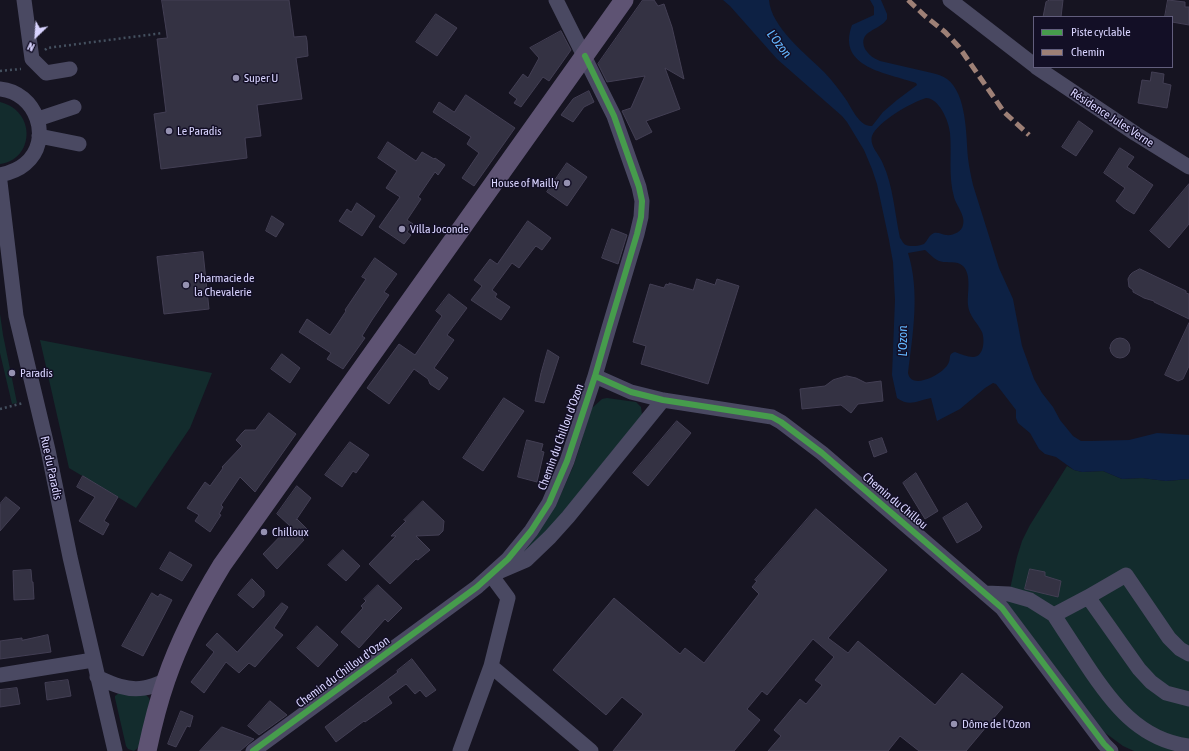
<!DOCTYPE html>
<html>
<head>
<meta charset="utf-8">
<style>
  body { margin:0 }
  #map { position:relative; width:1189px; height:751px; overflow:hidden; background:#161421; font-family:"Asap Condensed",sans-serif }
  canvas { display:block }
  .legend { position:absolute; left:1033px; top:16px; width:140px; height:52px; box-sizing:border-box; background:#130f26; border:1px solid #625e7d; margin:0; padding:5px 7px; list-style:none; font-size:12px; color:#d9d4ff }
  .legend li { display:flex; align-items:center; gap:8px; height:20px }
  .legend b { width:20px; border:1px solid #625e7d }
  .north { position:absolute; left:16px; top:16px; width:40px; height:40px; -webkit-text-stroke:3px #130f26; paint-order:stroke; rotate:205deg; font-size:11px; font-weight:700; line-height:16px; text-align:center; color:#d9d4ff }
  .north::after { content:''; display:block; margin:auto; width:14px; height:18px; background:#d9d4ff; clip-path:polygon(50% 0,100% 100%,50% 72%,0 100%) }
</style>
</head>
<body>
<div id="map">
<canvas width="1189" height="751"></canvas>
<ul class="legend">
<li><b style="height:5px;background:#469c4c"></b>Piste cyclable</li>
<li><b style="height:5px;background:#9e8076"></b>Chemin</li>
</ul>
<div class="north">N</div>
</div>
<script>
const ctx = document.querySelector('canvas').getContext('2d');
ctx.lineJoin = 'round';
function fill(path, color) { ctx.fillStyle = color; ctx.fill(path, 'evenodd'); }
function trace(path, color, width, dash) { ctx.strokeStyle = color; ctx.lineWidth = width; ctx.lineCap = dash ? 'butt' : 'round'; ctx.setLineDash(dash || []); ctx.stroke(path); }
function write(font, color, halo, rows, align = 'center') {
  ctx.font = font + ' "Asap Condensed",sans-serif'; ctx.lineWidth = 3; ctx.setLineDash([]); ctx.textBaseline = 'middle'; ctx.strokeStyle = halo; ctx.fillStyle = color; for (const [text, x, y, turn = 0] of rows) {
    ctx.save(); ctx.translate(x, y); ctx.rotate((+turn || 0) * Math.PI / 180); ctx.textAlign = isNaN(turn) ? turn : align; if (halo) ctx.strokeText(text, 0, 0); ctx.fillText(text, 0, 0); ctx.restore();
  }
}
fill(new Path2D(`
  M0 102C37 111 34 160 0 164Z
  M0 314 3 335 17 403 12 404 0 353Z
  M40 340 212 373 190 428 136 508 69 468Z
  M607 398 636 402 641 407 642 415 541 539 518 557 556 505 573 467 581 443 589 414 592 408 602 399Z
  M1067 466 1074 470 1082 472 1103 471 1122 479 1142 478 1166 481 1189 479V751H1134L1123 746 1104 732 1096 722 1007 603 1017 557 1022 541 1030 525Z
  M119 693 145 694 149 698 150 701 139 747 134 751 128 749 126 746 115 698V696Z`), '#132c2d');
fill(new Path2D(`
  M723 0H769C771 27 806 54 824 72 833 81 840 91 847 101 852 109 860 127 872 126L883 112 897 100 917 85 916 83C888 73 836 68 852 25L874 15V7L870 0H881L887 14V19C880 31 857 30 865 49 869 55 873 58 880 61L932 73C937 74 943 76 947 79 967 94 966 135 968 158 969 167 971 176 973 185L999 268 1013 299 1022 346 1034 379 1042 393 1053 407 1060 420 1073 436 1081 441H1090L1129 440 1157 433 1189 435V479L1166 481 1142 478 1122 479 1103 471 1082 472 1074 470 1056 457 1045 454 1039 449 1030 433 1018 423 1016 418V410L996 384 993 383 985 388 960 409 937 421 931 398C916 401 910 407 897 398L892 375 895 300 893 262 889 240 877 184 872 169 864 150 847 122 842 116 777 59 730 6ZM926 98C939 98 949 121 950 133 952 154 948 176 954 197 956 205 966 216 963 225 962 232 952 236 946 235 942 235 939 232 934 233 929 235 928 240 924 244 920 246 910 247 906 245 903 244 902 240 900 238 895 215 893 185 883 164 880 155 869 146 872 136 877 122 912 102 926 98ZM925 250C930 254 934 259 939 261 947 264 957 260 963 266 972 275 967 293 968 305 969 316 977 322 982 332 985 340 984 357 973 357 967 357 961 354 955 352 948 354 951 357 949 362 948 365 945 368 943 370 935 377 911 389 908 373 913 333 920 291 908 253Z`), '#0d2144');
const building = new Path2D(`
  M162 0H289L294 37 306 36 307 41 308 56 296 58 302 99 257 105 261 136 245 138 247 158 161 169 154 114 166 112 157 39 167 38Z
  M643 0H654L658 6 664 4 672 27 684 79 665 68 680 109 646 121 652 132 636 140 622 111 631 108 645 76 607 82 598 64Z
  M1050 0H1063L1061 17H1043L1046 2Z
  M1168 0 1185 2V7H1189V25L1172 22V17H1165Z
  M436 14 457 28 437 56 416 42Z
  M561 31 571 50 549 81 543 77 521 107 514 103 517 99 509 93 523 74 528 78 539 58 530 48Z
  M1152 72 1164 74 1163 83 1171 85 1167 108 1138 103 1142 80 1150 81Z
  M589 91 594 102 584 107 573 122 561 115 573 99Z
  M466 95 515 128 474 186 462 178 479 153 467 144 471 137 433 112 439 102 454 112Z
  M1079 121 1093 131 1076 156 1062 147Z
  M388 142 416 161 422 152 434 159 435 158 445 165 438 175 435 172 418 197 421 199 407 220 413 224 407 232 411 235 404 244 379 227 400 197 386 188 397 171 378 158Z
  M1120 148 1134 157 1127 167 1153 185 1134 214 1124 208 1116 201 1125 188 1104 173Z
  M567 163 587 177 567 206 547 192Z
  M1189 184V224L1169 248 1150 231Z
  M357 203 375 216 362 236 339 221 347 209 351 212Z
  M272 216 284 224 276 237 266 231Z
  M528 221 551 238 542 250 536 246 535 247 519 268 512 263 492 290 497 294 495 297 510 307 501 320 471 300 482 286 474 280 490 259 497 264Z
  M612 229 627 235 618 264 602 258Z
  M203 252 209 309 164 314 157 257Z
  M375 258 397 274 384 292 389 295 372 320 362 336 365 338 343 369 327 359 331 353 299 332 307 319 330 335 346 311 345 310 366 279 362 277Z
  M1140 269 1186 291V293L1189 294V319L1154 302V301L1144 298 1133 292V290L1129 287 1128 279 1130 275 1132 273Z
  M697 279 715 285 717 279 739 286 708 384 641 364 646 346 633 342 650 284 664 288 666 284 669 285V283L693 290Z
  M449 294 467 308 447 335 454 340 434 368 448 378 439 390 430 384 428 379 414 369 389 404 367 388 399 344 415 355 442 316 436 311Z
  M1189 323V366L1183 379 1178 381 1165 375Z
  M1110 348a10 10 0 1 1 20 0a10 10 0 1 1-20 0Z
  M548 350 559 357 544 403 535 401 541 373Z
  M282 354 300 368 290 383 271 369Z
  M847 376 856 378 866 383 881 381 883 401 858 404 851 413 841 405 802 409 800 389 825 386 833 380Z
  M504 398 524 411 483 471 463 458Z
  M269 413 296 434 255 492 240 477 221 505 223 507 219 514 221 515 210 532 195 521 199 515 187 508 205 482 210 486 223 468 222 467 242 446 236 440 242 433 245 430H255Z
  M677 421 691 433 648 486 633 473Z
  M882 438 887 452 874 457 869 442Z
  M527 440 543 444 541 451 544 452 537 482 518 477Z
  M350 442 369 455 356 473 353 471 342 487 325 475Z
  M916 473 938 511 925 519 903 483Z
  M83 476 118 497 104 521 109 524 103 535 79 521 95 497 77 487Z
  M297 486 311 498 296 520 297 519 309 531 302 538 304 540 277 569 263 554 290 526 277 514Z
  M6 497 20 508 0 531V504Z
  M423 501 444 521 443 531 439 535 416 536 430 550 418 560 416 559 390 584 369 564 396 536H391L406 521 404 520Z
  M967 503 982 527 980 529V530L957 543 943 518Z
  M816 509 887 570 828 638 848 653 858 641 935 705 962 673 1003 707 966 751H919L900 736 888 751H768L781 736 774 730 800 699 806 704 822 685 815 680 834 657 813 639 767 695 762 691 747 709 760 720 734 751H613L643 714 622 697 606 715 553 670 614 598 680 654 685 648 704 663 759 594 752 587 757 581 755 580Z
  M343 550 360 566 346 581 328 565Z
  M170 552 192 565 182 581 160 569Z
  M1030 569 1045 572V576L1061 581 1058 597 1025 589Z
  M31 570 32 582H33L34 599 14 600 13 571Z
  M252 579 264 591V596L253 608 238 595Z
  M378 585 402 608 388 622 385 619 359 648 341 632 363 608 361 606 366 601 364 599Z
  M152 593 158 597 160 594 172 600 143 656 122 646Z
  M282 603 288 607 274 628 283 635 255 667 249 663 239 673 226 662 204 693 191 682 214 652 206 645 217 633 237 652Z
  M317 626 338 645 318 667 297 648Z
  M48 635 51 652 0 659V641L22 638V640Z
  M412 659 436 690 426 697 420 690 415 694 406 684 388 697 392 703 365 722 364 721 336 742 325 727 398 672 397 671Z
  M68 680 71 696 47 700 45 683Z
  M17 688 20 704 0 707V690Z
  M270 701 287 715 259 735 248 726Z
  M181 711 193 716 190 727 187 726 176 747 168 744Z
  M222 727 254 739 240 751H200Z`);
fill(building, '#343243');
trace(building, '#433f54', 1);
trace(new Path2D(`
  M45 50 47 48 163 33
  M0 71 21 69
  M0 409 23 403`), '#44505f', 2.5, [2, 3]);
trace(new Path2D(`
  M24 0 32 59 46 73 70 69
  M950 0 1034 65
  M1036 67 1136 134 1189 167
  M0 89C36 92 54 140 25 164 18 170 9 173 0 175
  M38 119 74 107
  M39 136 79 144
  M0 182 16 316 48 450 70 557 115 751
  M595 376 631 392 663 400 772 417 781 422 822 453 1002 608 1104 744 1111 751
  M986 593 1009 594 1030 600 1054 615 1088 597 1126 575 1169 638 1180 649 1189 654
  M1088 597 1139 669 1151 682 1166 693 1189 699
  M1054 615C1064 631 1075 647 1086 664 1111 702 1139 740 1189 746
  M0 675 93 660
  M97 677C112 684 127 691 144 688 151 687 158 684 165 681
  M253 751 477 587 508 559 531 531 549 503 567 461 595 376 608 331 637 234 641 217 642 201 639 187 614 116 556 0
  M460 751 491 666
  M591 751 491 666 508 598 491 575 526 560 550 537 568 517 663 400`), '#4a4962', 15);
trace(new Path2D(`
  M147 751C152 727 158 703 166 680 180 639 200 601 222 565L624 0`), '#5e5373', 19);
trace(new Path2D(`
  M908 0 925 16 945 32 959 47 1004 112 1029 135`), '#9e8076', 5, [10, 5]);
trace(new Path2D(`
  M595 376 631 392 663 400 772 417 781 422 822 453 1002 608 1104 744 1111 751
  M253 751 477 587 508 559 531 531 549 503 567 461 595 376 608 331 637 234 641 217 642 201 639 187 614 116 585 56`), '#469c4c', 6);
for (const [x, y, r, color] of [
  [236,78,4,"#9591b1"],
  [169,131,4,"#9591b1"],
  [567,183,4,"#9591b1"],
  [402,229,4,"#9591b1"],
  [186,285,4,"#9591b1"],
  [12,373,4,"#9591b1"],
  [264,532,4,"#9591b1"],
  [954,724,4,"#9591b1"]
]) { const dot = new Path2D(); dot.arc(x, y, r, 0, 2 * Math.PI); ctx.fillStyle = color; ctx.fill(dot); trace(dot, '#130f26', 1.5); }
write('12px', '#d9d4ff', '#130f26', [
  ["Super U",244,78],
  ["Le Paradis",177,131],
  ["House of Mailly",559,183,"right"],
  ["Villa Joconde",410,229],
  ["Pharmacie de",194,278],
  ["la Chevalerie",194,292],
  ["Paradis",20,373],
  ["Chilloux",272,532],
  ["Dôme de l'Ozon",962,724]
], 'left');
write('12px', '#d9d4ff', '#130f26', [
  ["Résidence Jules Verne",1112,118,33],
  ["Chemin du Chillou d'Ozon",561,437,-70],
  ["Rue du Paradis",51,468,78],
  ["Chemin du Chillou",895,501,40],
  ["Chemin du Chillou d'Ozon",343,672,-36]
]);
write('italic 13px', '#62b6ff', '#130f26', [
  ["L'Ozon",779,44,52],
  ["L'Ozon",903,341,-90]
]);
</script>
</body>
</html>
